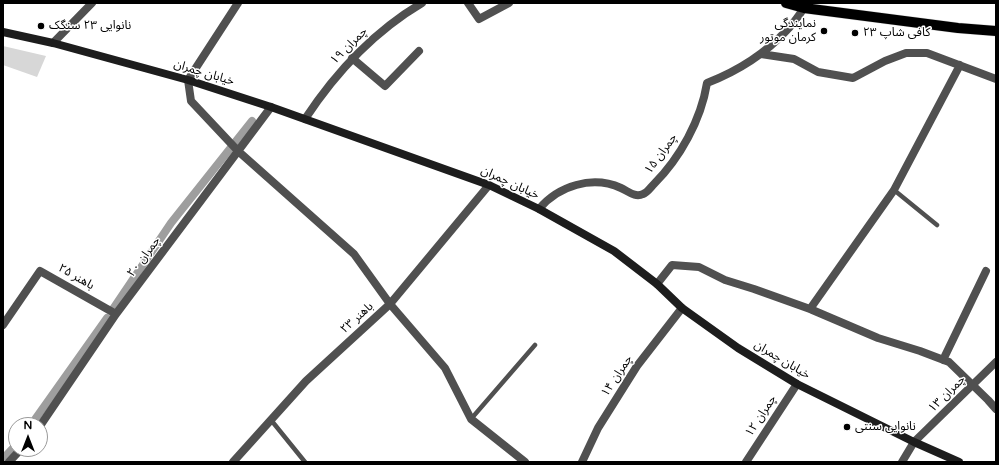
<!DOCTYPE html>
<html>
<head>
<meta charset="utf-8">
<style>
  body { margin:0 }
  #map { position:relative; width:999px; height:465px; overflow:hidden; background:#fff; font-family:"Varela Round",sans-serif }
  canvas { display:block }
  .frame { position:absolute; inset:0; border:4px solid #000; pointer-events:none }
  .north { position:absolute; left:8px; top:417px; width:40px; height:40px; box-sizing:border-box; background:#fff; border:1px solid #999; border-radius:50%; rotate:0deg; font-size:11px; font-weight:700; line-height:16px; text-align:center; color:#000 }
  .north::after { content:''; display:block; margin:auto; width:14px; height:18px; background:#000; clip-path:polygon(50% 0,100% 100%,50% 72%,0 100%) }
</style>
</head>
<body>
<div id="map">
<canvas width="999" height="465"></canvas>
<div class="frame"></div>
<div class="north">N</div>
</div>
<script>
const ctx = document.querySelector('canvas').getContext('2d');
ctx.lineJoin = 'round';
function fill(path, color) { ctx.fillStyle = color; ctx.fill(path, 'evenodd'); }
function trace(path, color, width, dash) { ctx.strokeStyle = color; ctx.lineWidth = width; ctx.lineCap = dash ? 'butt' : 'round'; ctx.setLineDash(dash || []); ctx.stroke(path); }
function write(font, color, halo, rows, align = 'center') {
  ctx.font = font + ' "Varela Round","Noto Sans Arabic",sans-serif'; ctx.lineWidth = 3; ctx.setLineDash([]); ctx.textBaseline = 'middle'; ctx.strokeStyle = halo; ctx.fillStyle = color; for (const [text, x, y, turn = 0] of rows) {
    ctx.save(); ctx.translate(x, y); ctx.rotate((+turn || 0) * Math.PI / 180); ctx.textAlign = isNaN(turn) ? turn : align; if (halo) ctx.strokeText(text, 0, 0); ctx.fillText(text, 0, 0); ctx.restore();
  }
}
fill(new Path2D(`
  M3 46 46 56 37 77 3 65Z`), '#d7d7d7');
trace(new Path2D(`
  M113 309 171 223 252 121
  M31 425 107 318
  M3 459 16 445`), '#9e9e9e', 8);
const primary = new Path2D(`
  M786 3 804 8 958 28 996 31`);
trace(primary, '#dbdbdb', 11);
trace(new Path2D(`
  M894 190 937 225
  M471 419 535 345
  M271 420 305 462`), '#505050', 4.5);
trace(new Path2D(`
  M238 3 188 80 191 101 238 151 354 254 390 304 445 368 471 419 525 462
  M468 3 479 19 509 3
  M53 43 92 3
  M761 54 794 59 818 72 853 78 885 61 906 53H927L996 79
  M352 58 385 86 419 51
  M305 119C336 72 373 32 422 3
  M539 209C558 186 592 175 621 188 628 191 635 198 643 194 647 193 651 187 654 184 680 158 701 120 707 83 738 71 764 55 787 30 794 23 799 15 804 8
  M657 284 672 265 699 267 725 280 754 289 810 309 878 338 920 351 949 362 988 400 996 409
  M810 309 894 190 960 65
  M3 325 40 271 116 314
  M943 360 986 271
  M40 426 116 314 271 107
  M914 442 996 362
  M9 462 21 449
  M233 462 306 381 390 304 489 185
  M582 462 598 428 637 366 682 308
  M746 462 797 384`), '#505050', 8);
trace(new Path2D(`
  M902 462 914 442`), '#505050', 8);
trace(new Path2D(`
  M3 32 53 43 188 80 271 107 489 185 539 209 614 251 657 284 682 308 738 348 797 384 914 442 959 462`), '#1d1d1d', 8);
trace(primary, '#000', 10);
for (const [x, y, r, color] of [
  [41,26,4,"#000"],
  [824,31,4,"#000"],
  [855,33,4,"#000"],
  [847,427,4,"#000"]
]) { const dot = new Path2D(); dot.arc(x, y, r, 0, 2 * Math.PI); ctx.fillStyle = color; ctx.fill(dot); trace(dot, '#fff', 1.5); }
write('12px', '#000', '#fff', [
  ["نمایندگی",816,24,"right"],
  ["کرمان موتور",816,38,"right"],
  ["نانوایی ۲۳ سنگک",49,26],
  ["کافی شاپ ۲۳",863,33],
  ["نانوایی سنتی",855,427]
], 'left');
write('12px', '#000', '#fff', [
  ["چمران ۱۹",349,46,-45],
  ["خیابان چمران",204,73,17],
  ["چمران ۱۵",661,154,-54],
  ["خیابان چمران",510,183,25],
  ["چمران ۲۰",144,257,-53],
  ["باهنر ۲۵",76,277,30],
  ["باهنر ۲۳",357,318,-42],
  ["خیابان چمران",782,360,31],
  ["چمران ۱۴",617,376,-57],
  ["چمران ۱۳",947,394,-45],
  ["چمران ۱۲",761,416,-57]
]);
</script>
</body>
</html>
